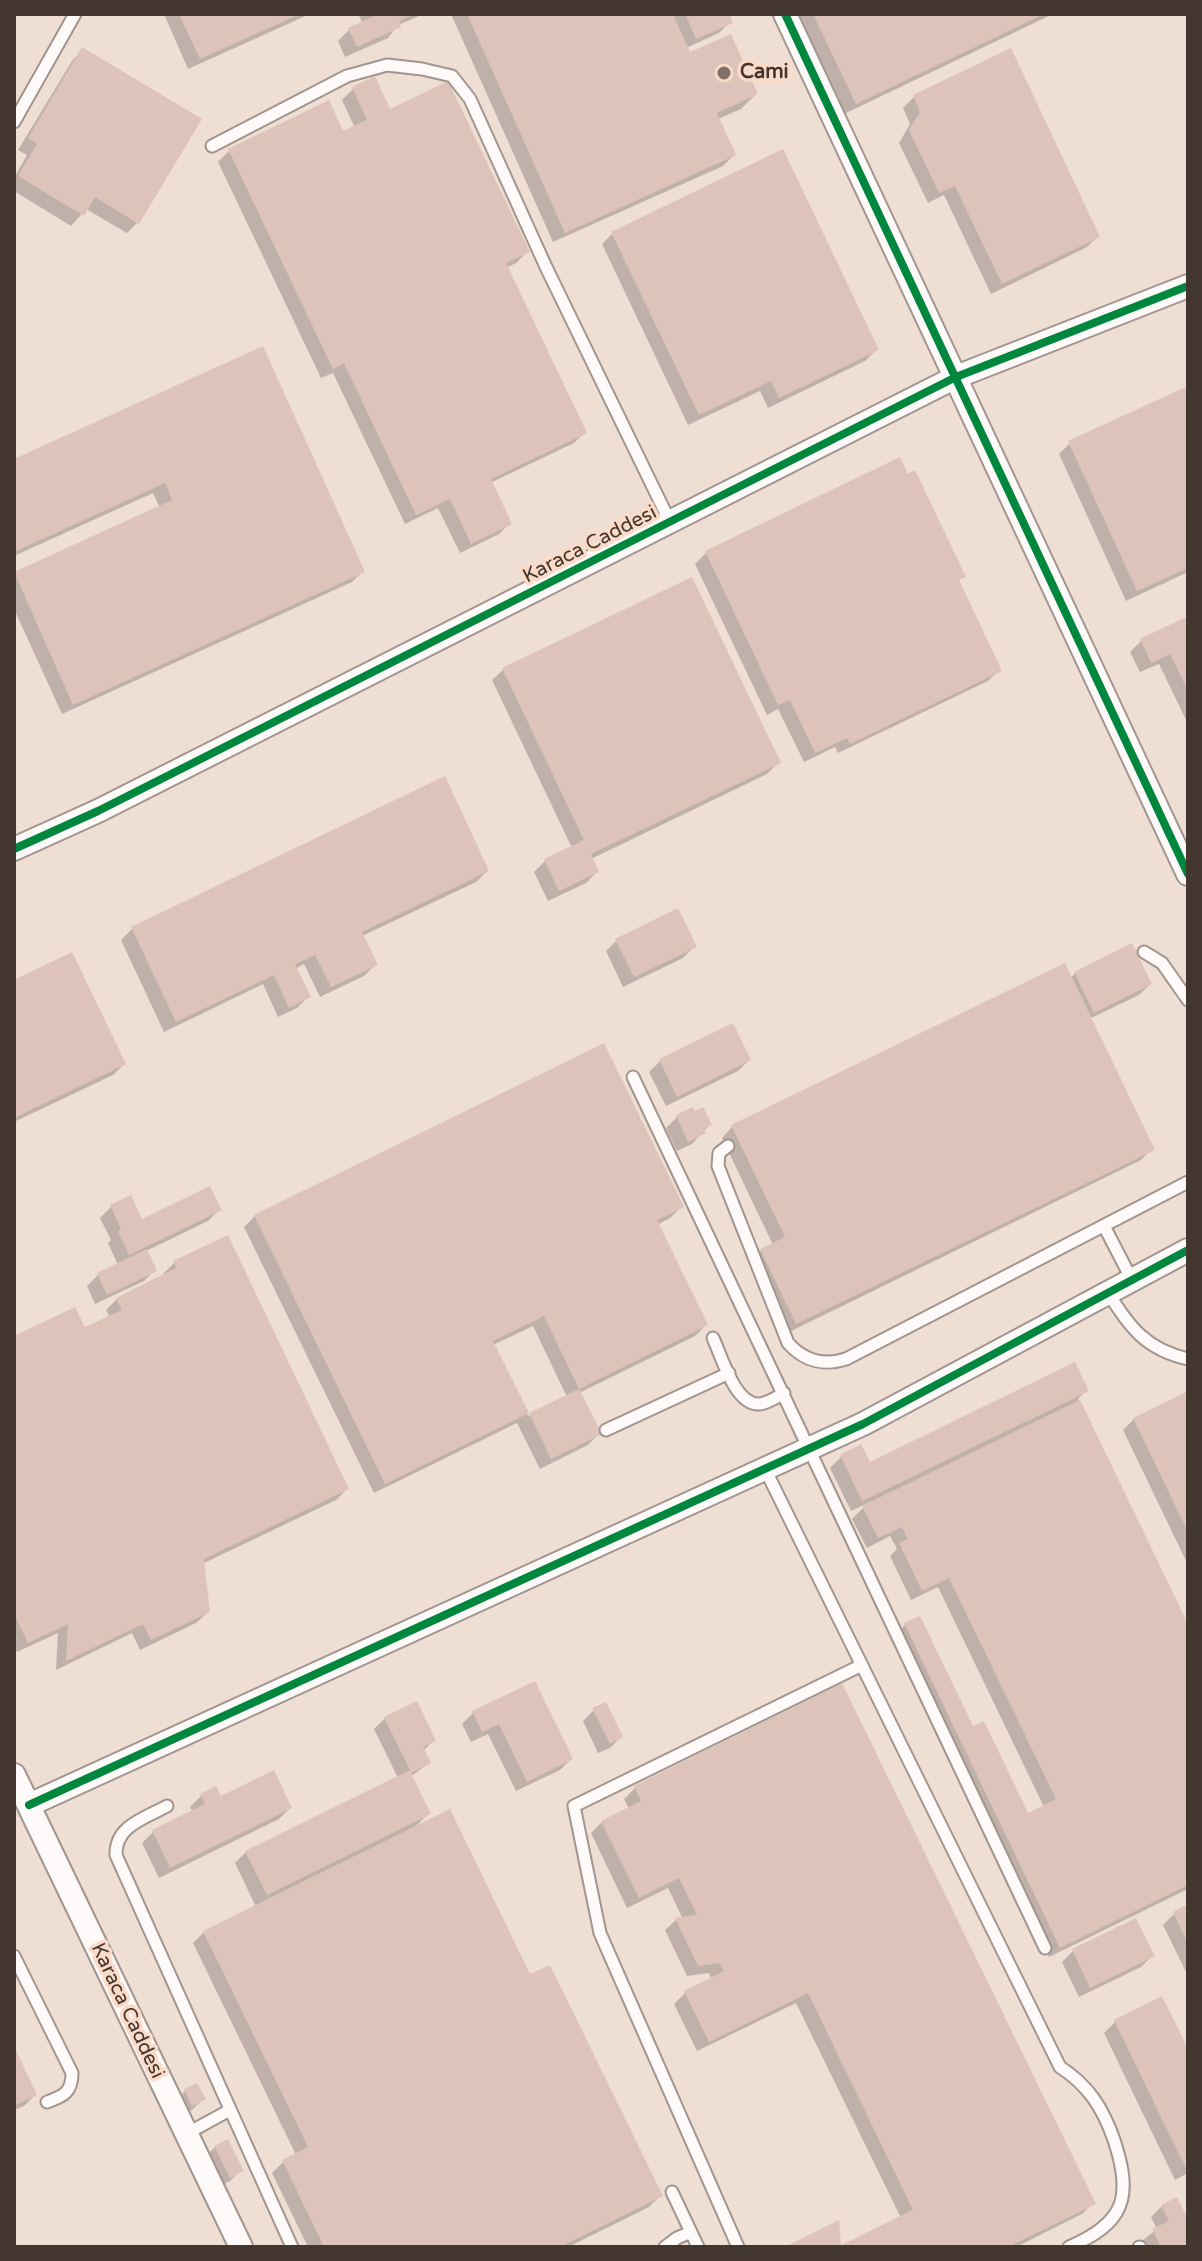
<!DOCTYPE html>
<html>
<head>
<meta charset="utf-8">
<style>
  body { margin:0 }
  #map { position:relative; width:1202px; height:2261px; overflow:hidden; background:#efded4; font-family:"Varela Round",sans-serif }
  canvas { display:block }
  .frame { position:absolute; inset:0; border:16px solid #42362e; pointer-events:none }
</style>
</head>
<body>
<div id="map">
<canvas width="1202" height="2261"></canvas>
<div class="frame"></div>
</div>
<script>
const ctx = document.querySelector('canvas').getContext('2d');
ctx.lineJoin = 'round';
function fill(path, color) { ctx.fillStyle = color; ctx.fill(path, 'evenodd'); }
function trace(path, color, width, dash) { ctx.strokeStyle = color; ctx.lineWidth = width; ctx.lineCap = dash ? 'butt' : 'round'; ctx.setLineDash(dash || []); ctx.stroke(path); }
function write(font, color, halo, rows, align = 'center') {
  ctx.font = font + ' "Varela Round",sans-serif'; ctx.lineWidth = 7; ctx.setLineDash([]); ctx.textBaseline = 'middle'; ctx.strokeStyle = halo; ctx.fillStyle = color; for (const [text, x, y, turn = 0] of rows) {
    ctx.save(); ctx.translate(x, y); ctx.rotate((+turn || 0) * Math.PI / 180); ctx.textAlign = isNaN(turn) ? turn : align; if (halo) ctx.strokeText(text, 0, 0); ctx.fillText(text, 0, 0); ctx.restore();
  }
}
fill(new Path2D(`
  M164 14H310L188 69Z
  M358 14H424L398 25 388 38 345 57 338 41 349 30 363 24Z
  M451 14H727L730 22 719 33 686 48 689 55 756 94 741 109 718 119 734 155 723 166 553 242Z
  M797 14H1053L844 114Z
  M82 50 138 222 127 233 86 209 71 226 14 191V178L27 155 18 150 72 61Z
  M374 79 389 112 527 252 516 263 506 268 585 432 574 443 490 483 510 523 499 534 460 553 438 508 405 524 333 373 321 378 218 162 229 151 342 134 355 128 342 100 353 89Z
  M914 97 1098 236 1087 247 991 294 944 195 928 203 899 143 910 124 903 108Z
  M613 233 876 350 865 361 768 408 760 391 688 425 602 244Z
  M262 349 363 571 352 582 62 714 14 609V574L159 506 153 493 14 556V462Z
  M1188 388V572L1126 601 1059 454 1070 443Z
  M907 477 963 576 957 582 999 670 988 681 838 753 835 747 804 762 778 709 767 715 695 564 706 553Z
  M1188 618V724L1159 664 1140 672 1130 652 1141 641Z
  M503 670 778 763 767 774 591 859 597 872 586 883 548 901 534 872 545 861 572 848 492 680Z
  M444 779 487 871 476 882 362 936 375 965 364 976 320 997 304 964 295 969 308 997 297 1008 278 1017 263 984 164 1032 121 940 132 929Z
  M617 940 694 947 683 958 623 987 606 951Z
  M1075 973 1150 984 1139 995 1089 1019 1152 1149 1141 1160 785 1334 750 1262 761 1251 773 1245 722 1138 732 1127 1070 979Z
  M14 982 124 1064 113 1075 14 1122Z
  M749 1060 738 1071 666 1106 649 1072 660 1061Z
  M692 1110 710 1124 692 1144 677 1151 666 1128 677 1117Z
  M111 1207 141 1221 219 1210 208 1221 146 1251 155 1270 144 1281 95 1304 87 1286 98 1275 118 1265 108 1243 111 1240 100 1218Z
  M681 1207 670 1218 657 1225 706 1325 695 1336 579 1393 599 1434 588 1445 540 1469 517 1423 374 1493 244 1227 255 1216ZM533 1326 567 1397 528 1416 493 1345Z
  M174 1263 347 1489 336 1500 202 1564 208 1612 196 1623 140 1650 132 1633 56 1670 58 1633 17 1652 14 1646V1338L84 1330 110 1318 106 1310 117 1299 164 1276 163 1274Z
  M1087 1390 1078 1399 1188 1628V1889L1049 1957 894 1636 905 1625 919 1618 972 1729 1027 1815 1044 1807 938 1587 911 1600 890 1556 897 1549 890 1536 867 1548 852 1519 868 1503 851 1511 830 1468 841 1457 860 1447 869 1465Z
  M1188 1393V1565L1123 1430 1134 1419Z
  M534 1683 571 1759 560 1770 516 1791 488 1734 471 1742 462 1724 473 1713Z
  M594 1710 621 1737 610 1748 598 1753 583 1721Z
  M385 1718 434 1740 423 1751 429 1763 410 1777 428 1814 414 1828 529 1977 660 2196 649 2207 568 2247H308L272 2173 283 2162 296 2155 193 1943 204 1932 256 1907 235 1863 246 1852 398 1778 374 1729Z
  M635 1788 1093 2203 1082 2214 1016 2247H842L901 2218 796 2003 697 2051 674 2004 685 1993 712 1980 709 1973 687 1976 665 1930 676 1920 683 1919 668 1888 627 1908 591 1833 602 1822 629 1809 624 1799Z
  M215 1789 220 1799 290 1808 279 1819 159 1878 142 1843 153 1832 193 1812 190 1807 201 1796Z
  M1188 1907V1976L1163 1925 1174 1914Z
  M1073 1951 1152 1956 1141 1967 1079 1997 1062 1962Z
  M1115 2022 1188 2053V2173L1175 2180 1104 2033Z
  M14 2051 35 2095 24 2106 14 2110Z
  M185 2091 203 2099 192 2110 181 2115 174 2102Z
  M215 2147 241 2170 230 2181 218 2187 204 2158Z
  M1162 2206 1188 2224V2247H1145L1142 2241 1157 2229 1151 2217Z`), '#0003');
fill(new Path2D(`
  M179 14H300L200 59Z
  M374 14H414L399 21 401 27 357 47 348 28 375 16Z
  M467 14H673L690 52 731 34 758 94 717 113 736 155 565 233Z
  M685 14H729L733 23 696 39Z
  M813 14H1044L856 104Z
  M82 47 202 119 139 224 95 197 84 216 18 176 37 144 28 138Z
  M1011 48 1100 237 1002 284 955 186 939 193 909 130 920 112 913 95Z
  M375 76 390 109 448 81 530 252 506 263 587 433 491 479 512 524 471 544 450 499 416 515 344 363 333 369 228 149 329 100 343 131 367 120 352 87Z
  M783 149 879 350 779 398 771 381 699 415 611 232Z
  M263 346 365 572 73 705 14 572 172 500 165 483 14 552V459Z
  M1188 386V568L1137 591 1068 441Z
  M900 457 908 474 915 470 966 577 959 580 1002 671 850 744 847 738 815 753 790 700 778 705 705 551Z
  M692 577 781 763 591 854 599 872 559 891 544 859 584 840 502 668Z
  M1188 616V691L1170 654 1151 663 1140 639Z
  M445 776 489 871 362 932 378 965 331 987 315 955 295 964 311 997 289 1008 274 975 176 1022 131 927Z
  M678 908 697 947 634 977 615 939Z
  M1132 943 1152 984 1094 1013 1074 972Z
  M72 952 126 1064 14 1118V980Z
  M1065 963 1155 1150 796 1324 760 1249 785 1237 731 1125Z
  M733 1023 751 1060 677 1097 659 1059Z
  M604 1043 684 1207 657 1220 708 1325 579 1389 544 1316 493 1341 529 1413 579 1389 602 1434 551 1459 529 1413 385 1484 254 1215Z
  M693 1107 695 1111 703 1107 712 1125 703 1129 706 1133 688 1142 676 1115Z
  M210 1186 222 1210 129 1255 118 1231 121 1229 110 1205 131 1195 142 1219Z
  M228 1235 349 1489 204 1559 210 1612 151 1640 143 1624 66 1661 68 1624 28 1643 16 1618 14 1619V1336L75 1307 85 1327 122 1310 116 1298 176 1268 173 1261Z
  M147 1249 157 1271 107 1295 97 1273Z
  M1075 1362 1089 1391 862 1501 840 1455 861 1444 870 1462Z
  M1188 1391V1532L1133 1418Z
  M1080 1400 1188 1624V1885L1060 1948 904 1623 920 1616 973 1726 984 1721 1028 1813 1056 1799 949 1578 922 1591 899 1543 908 1539 902 1527 878 1538 862 1506Z
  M535 1681 573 1759 527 1782 499 1724 482 1732 472 1711Z
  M842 1683 1096 2204 1008 2247H785L839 2220 841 2245 913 2210 808 1993 709 2042 684 1991 724 1971 720 1963 698 1966 675 1918 697 1915 679 1878 639 1898 601 1821 641 1801 634 1786Z
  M417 1701 436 1741 423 1747 431 1763 411 1773 431 1814 267 1895 245 1851 410 1770 384 1717Z
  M606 1702 623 1737 610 1744 592 1708Z
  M274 1770 292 1808 170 1868 152 1830 205 1804 200 1794 216 1786 221 1796Z
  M450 1809 530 1974 550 1965 663 2196 560 2247H324L282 2160 308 2147 203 1931Z
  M1188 1904V1944L1173 1912Z
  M1136 1918 1155 1956 1090 1988 1072 1949Z
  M1162 1996 1188 2049V2173L1114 2020Z
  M14 2046 37 2095 14 2106Z
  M197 2083 206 2099 192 2106 184 2089Z
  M228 2139 244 2171 230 2178 214 2146Z
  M1177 2197 1188 2219V2247H1161L1152 2229 1169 2221 1161 2205Z`), '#ddc3b9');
const lane = new Path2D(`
  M14 122 75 14
  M212 146 347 76 387 65 422 69 452 76 470 99 546 267 670 522
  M1144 952 1162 963 1188 1000
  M633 1077 1045 1948
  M728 1146 719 1153 718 1166 788 1343C804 1361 824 1366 846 1359L1188 1182
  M1104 1226 1132 1280
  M1108 1293C1131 1328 1145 1349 1188 1359
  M713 1338C722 1357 735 1406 760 1404 768 1403 777 1397 784 1393
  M606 1430 729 1373
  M766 1471 1060 2067C1088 2085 1103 2108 1114 2140 1133 2197 1125 2223 1069 2247
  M167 1806C145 1818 115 1826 116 1855L292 2247
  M14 1956 72 2073C72 2092 64 2096 47 2102
  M186 2134 230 2110
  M672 2192 698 2247
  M665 2247 677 2238 691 2232
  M738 2247 600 1933 574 1806 862 1665
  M1139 2247H1140`);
const street = new Path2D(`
  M785 14 1188 874
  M14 849 98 811 956 377 1188 286
  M14 1775 241 2247
  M29 1805 863 1424 1188 1250`);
trace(lane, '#a2958e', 15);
trace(street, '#a2958e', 26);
trace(lane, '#fdfaf9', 11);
trace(street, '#fdfaf9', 22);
trace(new Path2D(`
  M785 14 1188 874
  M14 849 98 811 956 377 1188 286
  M29 1805 863 1424 1188 1250`), '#00873e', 8);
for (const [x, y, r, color] of [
  [724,73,8,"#7f7168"]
]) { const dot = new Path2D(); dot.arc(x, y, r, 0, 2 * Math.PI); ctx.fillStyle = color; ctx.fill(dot); trace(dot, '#fbdbc8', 3); }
write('bold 20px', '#42362e', '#fbdbc8', [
  ["Cami",740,73]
], 'left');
write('20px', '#42362e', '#fbdbc8', [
  ["Karaca Caddesi",590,545,-27],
  ["Karaca Caddesi",127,2011,65]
]);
</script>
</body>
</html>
